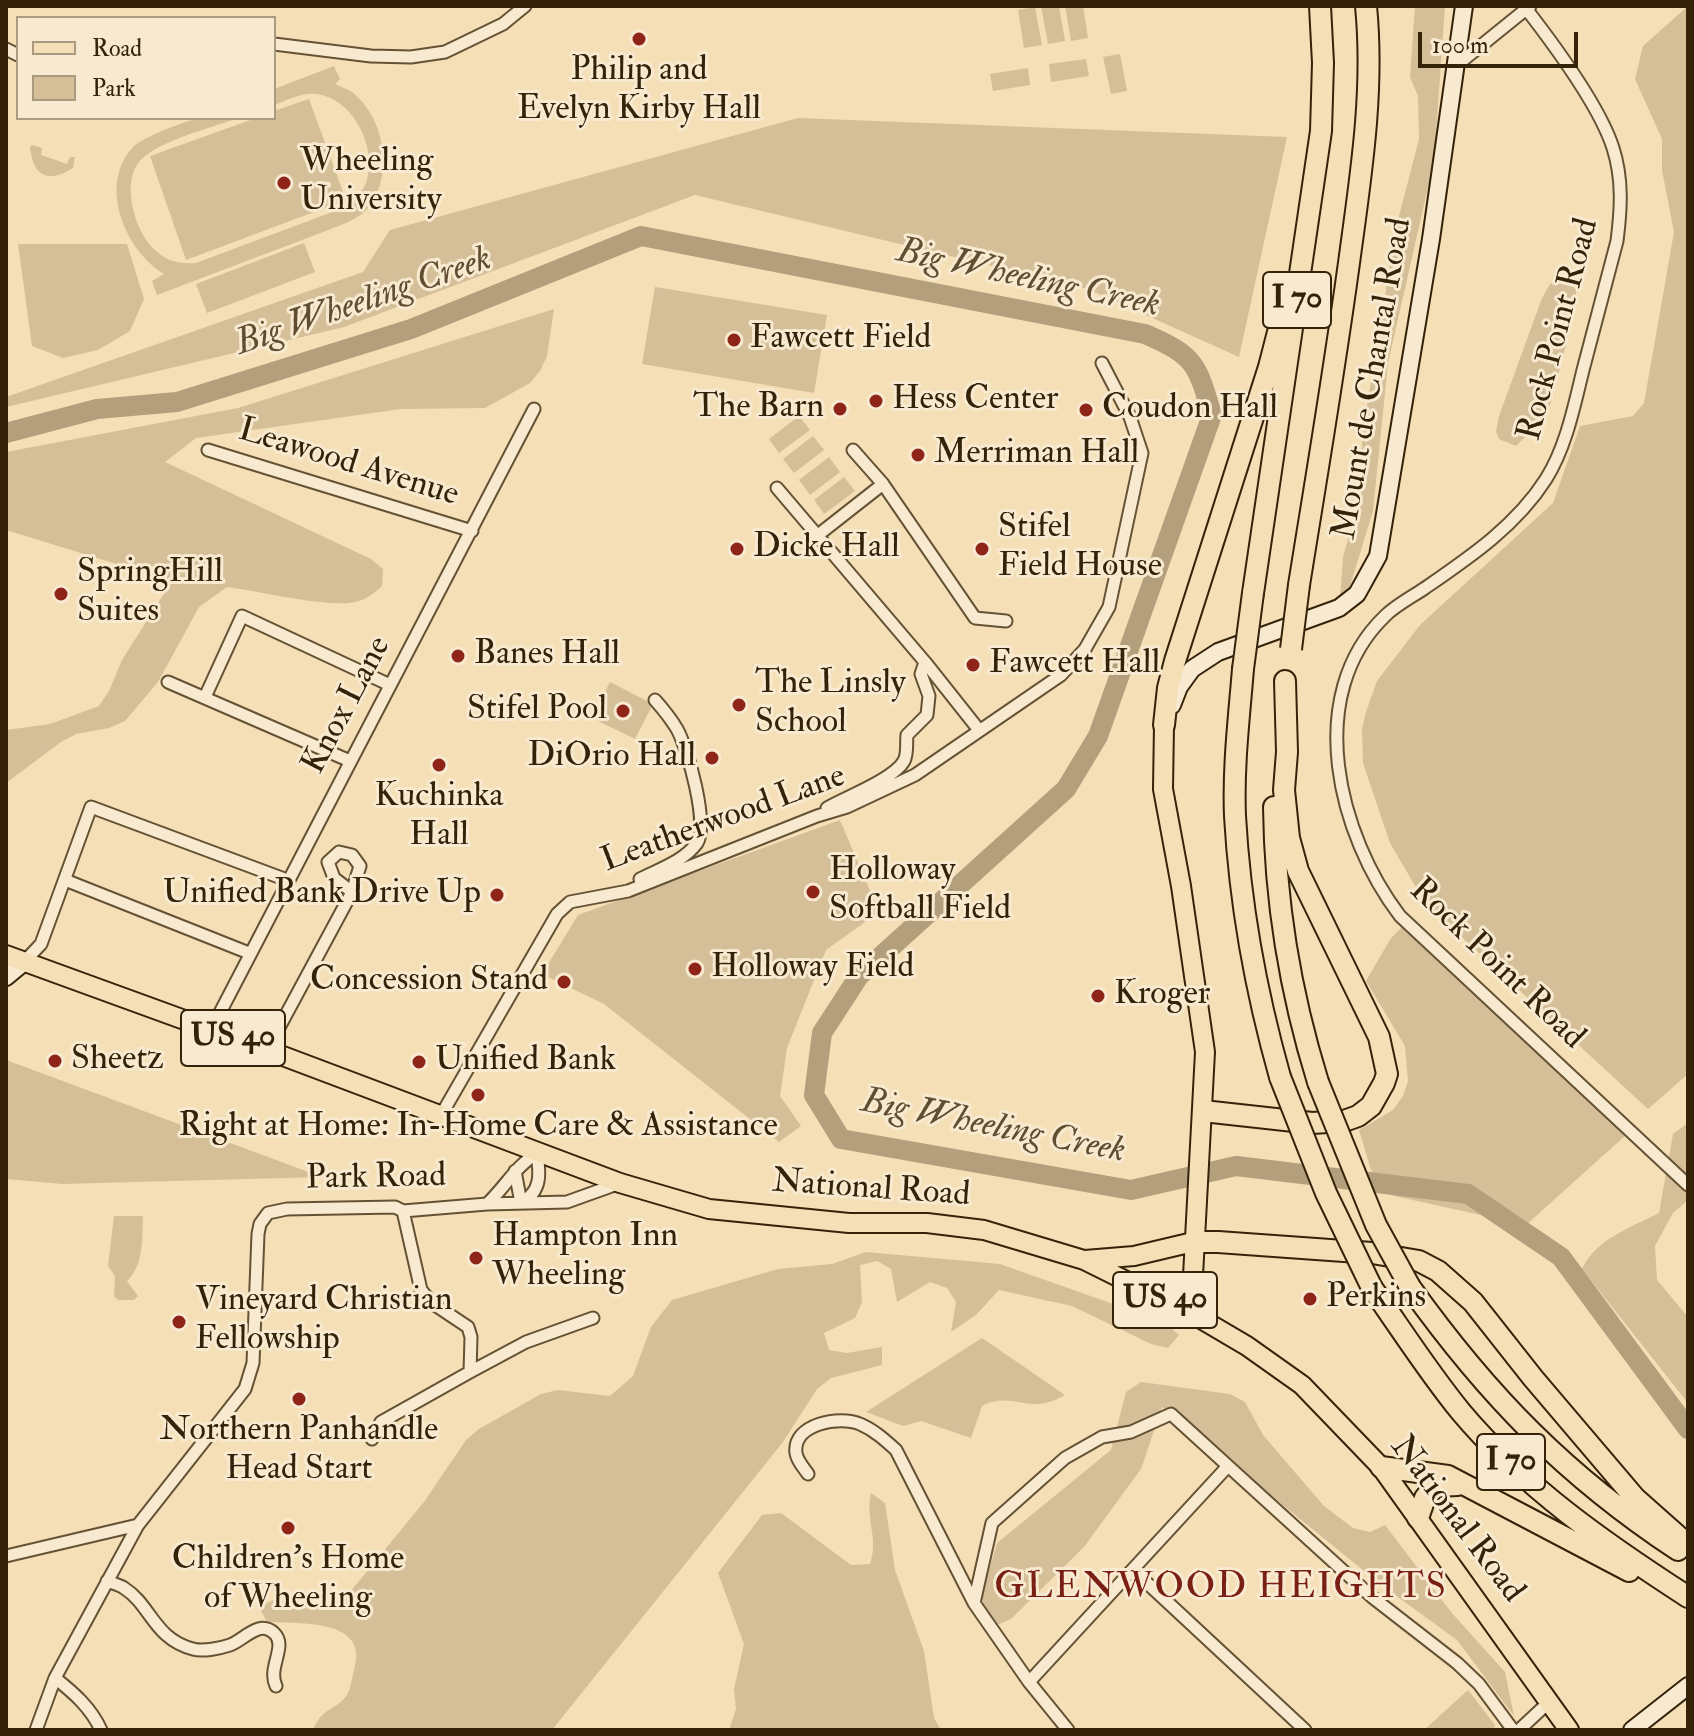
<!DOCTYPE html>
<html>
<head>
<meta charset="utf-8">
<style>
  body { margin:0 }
  #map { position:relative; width:1694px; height:1736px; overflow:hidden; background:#f4dfb6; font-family:"IM FELL Double Pica",serif }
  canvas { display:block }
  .frame { position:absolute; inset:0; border:8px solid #352309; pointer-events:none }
  .legend { position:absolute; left:16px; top:16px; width:260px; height:104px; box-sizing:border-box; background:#f8ead0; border:2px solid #aa9a80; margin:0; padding:10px 14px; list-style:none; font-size:24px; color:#352309 }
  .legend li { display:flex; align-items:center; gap:16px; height:40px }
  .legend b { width:40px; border:2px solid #aa9a80 }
  .scale { position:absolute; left:1418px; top:32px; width:160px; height:36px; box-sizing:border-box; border:4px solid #352309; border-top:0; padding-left:10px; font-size:24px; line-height:28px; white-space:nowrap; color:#352309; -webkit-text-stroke:6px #f8ead0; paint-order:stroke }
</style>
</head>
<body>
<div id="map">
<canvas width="1694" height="1736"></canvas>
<div class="frame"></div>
<ul class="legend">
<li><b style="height:10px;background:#f4dfb6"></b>Road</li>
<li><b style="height:22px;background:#d4bf99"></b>Park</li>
</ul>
<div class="scale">100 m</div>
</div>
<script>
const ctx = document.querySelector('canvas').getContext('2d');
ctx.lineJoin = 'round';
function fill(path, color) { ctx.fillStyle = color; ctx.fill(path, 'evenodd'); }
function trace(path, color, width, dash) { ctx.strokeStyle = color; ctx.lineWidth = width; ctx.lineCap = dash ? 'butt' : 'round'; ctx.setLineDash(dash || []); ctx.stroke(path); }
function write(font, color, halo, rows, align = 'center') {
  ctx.font = font + ' "IM FELL Double Pica",serif'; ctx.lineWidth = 6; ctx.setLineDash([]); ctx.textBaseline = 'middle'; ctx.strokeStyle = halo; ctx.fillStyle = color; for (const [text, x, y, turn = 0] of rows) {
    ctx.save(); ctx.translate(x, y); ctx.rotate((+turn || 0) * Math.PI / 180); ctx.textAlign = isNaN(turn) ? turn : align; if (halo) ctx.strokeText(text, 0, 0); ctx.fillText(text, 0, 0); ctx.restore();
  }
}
fill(new Path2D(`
  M1041 6H1059L1065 41 1048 44Z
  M1065 6H1083L1088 38 1071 41Z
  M1415 6H1445L1434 161 1388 363 1373 511 1346 599H1340L1343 557 1363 486 1362 437 1396 228 1419 139 1418 96 1410 77Z
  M1688 6V1074L1648 1109 1440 917 1417 889 1390 843 1363 763 1362 729 1366 712 1377 681 1420 625 1553 503 1580 426 1633 416 1644 403 1674 232 1662 170V139L1635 79 1643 46Z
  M1035 7 1042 45 1024 48 1018 10Z
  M1120 54 1127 91 1111 94 1103 57Z
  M1086 59 1089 76 1051 82 1049 64Z
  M334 66 340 79 335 84C340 86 347 89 352 92 385 118 394 174 369 207 360 218 344 224 331 229L157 295 152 281 164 274C126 251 97 186 133 147 143 137 187 120 201 118 213 116 226 118 238 118 212 128 151 142 137 165 122 188 136 234 156 251 168 262 181 264 196 263L343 208C352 201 363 193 367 180 377 147 353 98 316 94 301 92 288 100 274 105V89Z
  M1028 68 1030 85 993 91 990 74Z
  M309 99 346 200 186 260 150 156 256 118H274V111Z
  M798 118 1287 137 1239 357 1088 289 695 195 344 327 6 407V397L363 272 390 230Z
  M32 145 42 148 41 155 67 164 70 157H75L73 168C48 184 33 176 30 147Z
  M304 243 315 272 207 313 196 284Z
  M18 244H127L144 299 130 331 98 350 63 358 32 346Z
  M1565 278 1576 289V306L1551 402 1543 419 1516 446 1499 439 1496 432 1499 416 1542 298 1550 284Z
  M655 287 827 315 814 393 642 364Z
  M554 309 547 356 540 371 530 383 485 408 401 409 196 438 165 462 371 559 383 569 382 586C373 594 366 600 355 602 327 608 259 591 227 587L199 607 158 682 125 721 109 728 76 734 61 742 6 783V730L50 724 99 706 109 691 122 660 172 581 6 530V452L238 408Z
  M799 416 810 430 779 453 769 439Z
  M813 436 824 450 794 473 783 459Z
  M829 457 840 472 810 495 799 480Z
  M844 477 855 491 824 514 814 500Z
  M610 682 653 704 635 739 592 718Z
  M840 820 879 912 826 950 787 1048 780 1096 801 1126 779 1142 604 1004 542 974 578 915Z
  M1403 926 1627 1134 1526 1225 1390 1195 1371 1170 1359 1130 1393 1110 1403 1096 1408 1081 1405 1046 1366 981 1391 938Z
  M6 1060 322 1177 62 1184 6 1179Z
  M1688 1123V1200L1673 1213 1655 1246 1657 1280 1688 1317V1403L1582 1269C1596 1239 1630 1228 1659 1213L1673 1134Z
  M114 1216H143C142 1239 144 1265 127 1281L138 1296 134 1300H118L114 1296 115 1276 108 1266Z
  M866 1252 1000 1264 1164 1322 1179 1335 1168 1348 1151 1344 1072 1306 999 1290 976 1315 951 1332 956 1302 947 1288 930 1282 897 1302 891 1269 877 1261 860 1265 862 1302 855 1318 824 1333 829 1350 847 1353 882 1347V1365L831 1378 817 1389 783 1442 552 1730H313C322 1707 337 1710 347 1695 351 1689 352 1677 354 1670 370 1618 300 1624 267 1622L259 1607 275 1599 310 1604 345 1598 424 1502 466 1440 479 1429 541 1394 558 1390 610 1396 633 1376 651 1327 672 1300 778 1269 832 1264Z
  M982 1338 1065 1395C1027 1417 1014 1390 982 1406L971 1438 921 1421 903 1426 866 1412Z
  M1141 1382 1230 1394 1245 1402 1263 1435 1324 1506 1353 1528 1370 1532 1385 1525 1451 1612 1505 1672 1514 1716 1457 1640 1380 1584 1162 1407 1141 1469 1084 1547 1011 1619 995 1626 985 1612 982 1596 997 1543 1111 1450 1126 1392Z
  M871 1493 885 1503 895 1570 924 1651 934 1718 941 1730H729L736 1709 734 1689 744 1644 718 1573 762 1515 781 1513 851 1565 870 1564C879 1538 865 1520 871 1493Z
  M1468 1690 1495 1725 1493 1730H1424Z`), '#d4bf99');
trace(new Path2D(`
  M6 433 97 409 177 402 411 329 641 236 1145 334C1196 356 1197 364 1212 415L1098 736 1066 789 859 976 822 1033 814 1095 841 1139 1131 1190 1236 1166 1468 1194 1561 1257 1688 1429`), '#b39f7b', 20);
const street = new Path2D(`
  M1524 6C1552 42 1600 107 1613 148 1623 179 1621 210 1617 241 1606 284 1594 327 1583 370 1574 407 1566 447 1546 479 1516 526 1470 557 1425 588 1412 597 1396 605 1385 616 1302 696 1339 836 1400 916L1688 1185
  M274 44 371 56 411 57 445 52 503 24 525 6
  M6 49 18 55
  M1457 65 1530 6
  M208 450 472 531
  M853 450 883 484 975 618 1006 621
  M777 488 925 662 979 730
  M818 535 883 484
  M168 682 350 761
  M205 697 242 616 390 685
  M827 808C846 797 894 779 904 761 908 753 906 744 907 735L927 715 929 696 921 674 925 662
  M640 879C660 869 684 861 697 843 709 824 688 749 677 729 671 719 663 709 655 700
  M65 880 249 953
  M24 962 41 944 91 807 287 880
  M211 1030 534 409
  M267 1050 352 892 360 866 352 855 339 852 328 862 334 878 352 892
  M440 1117 557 914 570 902 628 891 817 816 847 807 915 775 1061 675 1085 649 1109 607 1142 453 1130 417 1102 363
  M515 1171 521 1203
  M487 1204C505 1187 516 1166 537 1153 540 1174 542 1191 521 1203
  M403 1211 421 1290 432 1303 468 1327 471 1337 470 1372
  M372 1439 381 1422 470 1372 526 1342 593 1318
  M808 1474C804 1468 797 1461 796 1453 792 1424 840 1415 860 1424 874 1430 885 1440 896 1450L974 1603 1029 1682 1068 1730
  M6 1556 138 1525
  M1133 1570 1305 1730
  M107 1581C112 1583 120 1585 124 1588 151 1605 154 1639 193 1649 203 1652 221 1648 230 1645 244 1640 259 1619 274 1633 288 1646 267 1667 276 1686
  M974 1603 992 1523 1065 1458 1102 1437 1131 1432 1171 1414 1372 1597 1457 1663 1479 1684 1513 1730
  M55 1678C74 1693 91 1708 101 1730
  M1029 1682 1228 1466
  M36 1730 55 1678 138 1525 245 1389 253 1363 258 1234 260 1224 268 1213 287 1209 395 1207 403 1211 487 1204 567 1202 620 1183
  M1519 1730 1549 1702`);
const secondary = new Path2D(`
  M1172 705 1179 687 1192 669 1218 652 1339 608 1357 594 1378 556 1431 239 1464 6
  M6 977 24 962
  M1632 1730 1688 1686`);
const primary = new Path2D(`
  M1164 725 1163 789 1181 886 1205 1052 1191 1313
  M6 955 267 1050 620 1183 709 1209 849 1223H927L984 1230 1084 1260 1191 1313 1247 1346 1302 1385 1381 1467 1569 1730
  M1085 1260 1134 1256 1193 1242`);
const highway = new Path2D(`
  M1299 585C1317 473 1336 361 1351 248 1362 168 1374 87 1366 6
  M1253 593 1321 131 1323 63 1320 6
  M1243 669C1239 718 1233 767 1235 816 1240 904 1256 992 1280 1077
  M1164 725 1168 688 1175 661 1269 367 1285 305
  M1274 807C1275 902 1290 992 1318 1082
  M1203 1111 1312 1123 1344 1121 1358 1116 1371 1106 1384 1083 1387 1074 1379 1037 1298 871 1289 838 1284 790 1287 752 1285 681
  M1193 1242H1218L1372 1253 1419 1261 1438 1271 1473 1302 1533 1378 1635 1498 1688 1545
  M1410 1287C1488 1396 1566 1476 1678 1550
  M1372 1288C1401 1329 1429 1373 1461 1412 1525 1488 1606 1544 1688 1597
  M1381 1467 1448 1476 1629 1571
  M1418 1518 1425 1498 1435 1486 1458 1485`);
trace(street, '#655234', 15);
trace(secondary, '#352309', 20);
trace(primary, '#352309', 22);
trace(highway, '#352309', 24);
trace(street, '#f8ead0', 11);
trace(secondary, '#f8ead0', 16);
trace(primary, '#f4dfb6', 18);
trace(highway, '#f4dfb6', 20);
const highwayBridge = new Path2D(`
  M1291 649 1299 585
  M1243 669 1253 593
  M1280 1077 1326 1193 1372 1288
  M1318 1082 1376 1225 1410 1287`);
trace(highwayBridge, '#352309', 24, []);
trace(highwayBridge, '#f4dfb6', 20);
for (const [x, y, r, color] of [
  [639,39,8,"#8f2418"],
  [284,183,8,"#8f2418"],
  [734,340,8,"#8f2418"],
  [876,401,8,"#8f2418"],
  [840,409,8,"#8f2418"],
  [1086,410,8,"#8f2418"],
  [918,455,8,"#8f2418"],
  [737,549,8,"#8f2418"],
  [982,549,8,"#8f2418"],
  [61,594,8,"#8f2418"],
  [458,656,8,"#8f2418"],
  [973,665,8,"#8f2418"],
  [739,705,8,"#8f2418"],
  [623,711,8,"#8f2418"],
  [712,758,8,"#8f2418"],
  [439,765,8,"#8f2418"],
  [813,892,8,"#8f2418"],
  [497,895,8,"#8f2418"],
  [695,969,8,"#8f2418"],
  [564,982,8,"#8f2418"],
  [1098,996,8,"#8f2418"],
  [55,1061,8,"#8f2418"],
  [419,1062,8,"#8f2418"],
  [478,1095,8,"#8f2418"],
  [476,1258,8,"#8f2418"],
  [1310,1299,8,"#8f2418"],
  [179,1322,8,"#8f2418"],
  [299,1399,8,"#8f2418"],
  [288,1528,8,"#8f2418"]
]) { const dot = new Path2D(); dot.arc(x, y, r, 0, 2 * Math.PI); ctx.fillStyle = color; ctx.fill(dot); trace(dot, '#f8ead0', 3); }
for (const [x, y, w] of [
  [1297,300,68],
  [233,1038,104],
  [1165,1300,104],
  [1511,1462,68]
]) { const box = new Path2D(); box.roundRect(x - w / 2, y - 28, w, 56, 6); ctx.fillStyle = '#f8ead0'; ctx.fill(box); trace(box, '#352309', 2); }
write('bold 32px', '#352309', null, [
  ["I 70",1297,300],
  ["US 40",233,1038],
  ["US 40",1165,1300],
  ["I 70",1511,1462]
]);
write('34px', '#352309', '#f8ead0', [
  ["Philip and",639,72,"center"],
  ["Evelyn Kirby Hall",639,111,"center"],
  ["Wheeling",300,163],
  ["University",300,202],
  ["Fawcett Field",750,340],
  ["Hess Center",892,401],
  ["The Barn",824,409,"right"],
  ["Coudon Hall",1102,410],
  ["Merriman Hall",934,455],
  ["Stifel",998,529],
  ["Field House",998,568],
  ["Dicke Hall",753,549],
  ["SpringHill",77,574],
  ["Suites",77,613],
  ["Banes Hall",474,656],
  ["Fawcett Hall",989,665],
  ["The Linsly",755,685],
  ["School",755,724],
  ["Stifel Pool",607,711,"right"],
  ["DiOrio Hall",696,758,"right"],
  ["Kuchinka",439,798,"center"],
  ["Hall",439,837,"center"],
  ["Holloway",829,872],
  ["Softball Field",829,911],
  ["Unified Bank Drive Up",481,895,"right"],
  ["Holloway Field",711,969],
  ["Concession Stand",548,982,"right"],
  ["Kroger",1114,996],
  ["Sheetz",71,1061],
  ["Unified Bank",435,1062],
  ["Right at Home: In-Home Care & Assistance",478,1128,"center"],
  ["Hampton Inn",492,1238],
  ["Wheeling",492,1277],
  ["Perkins",1326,1299],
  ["Vineyard Christian",195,1302],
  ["Fellowship",195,1341],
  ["Northern Panhandle",299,1432,"center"],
  ["Head Start",299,1471,"center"],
  ["Children's Home",288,1561,"center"],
  ["of Wheeling",288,1600,"center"]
], 'left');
write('34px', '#352309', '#f8ead0', [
  ["Rock Point Road",1560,330,-75],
  ["Mount de Chantal Road",1374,379,-80],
  ["Leawood Avenue",348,464,17],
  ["Knox Lane",348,706,-62],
  ["Leatherwood Lane",724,820,-20],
  ["Rock Point Road",1496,965,44],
  ["Park Road",376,1179,-1],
  ["National Road",871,1190,4],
  ["National Road",1456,1520,53]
]);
write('italic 36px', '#614e31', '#f8ead0', [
  ["Big Wheeling Creek",1028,280,12],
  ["Big Wheeling Creek",364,303,-19],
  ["Big Wheeling Creek",993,1128,11]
]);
ctx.letterSpacing = '2px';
write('36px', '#7a1f14', '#f8ead0', [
  ["GLENWOOD HEIGHTS",1221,1589]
]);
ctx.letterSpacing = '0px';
</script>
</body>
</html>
